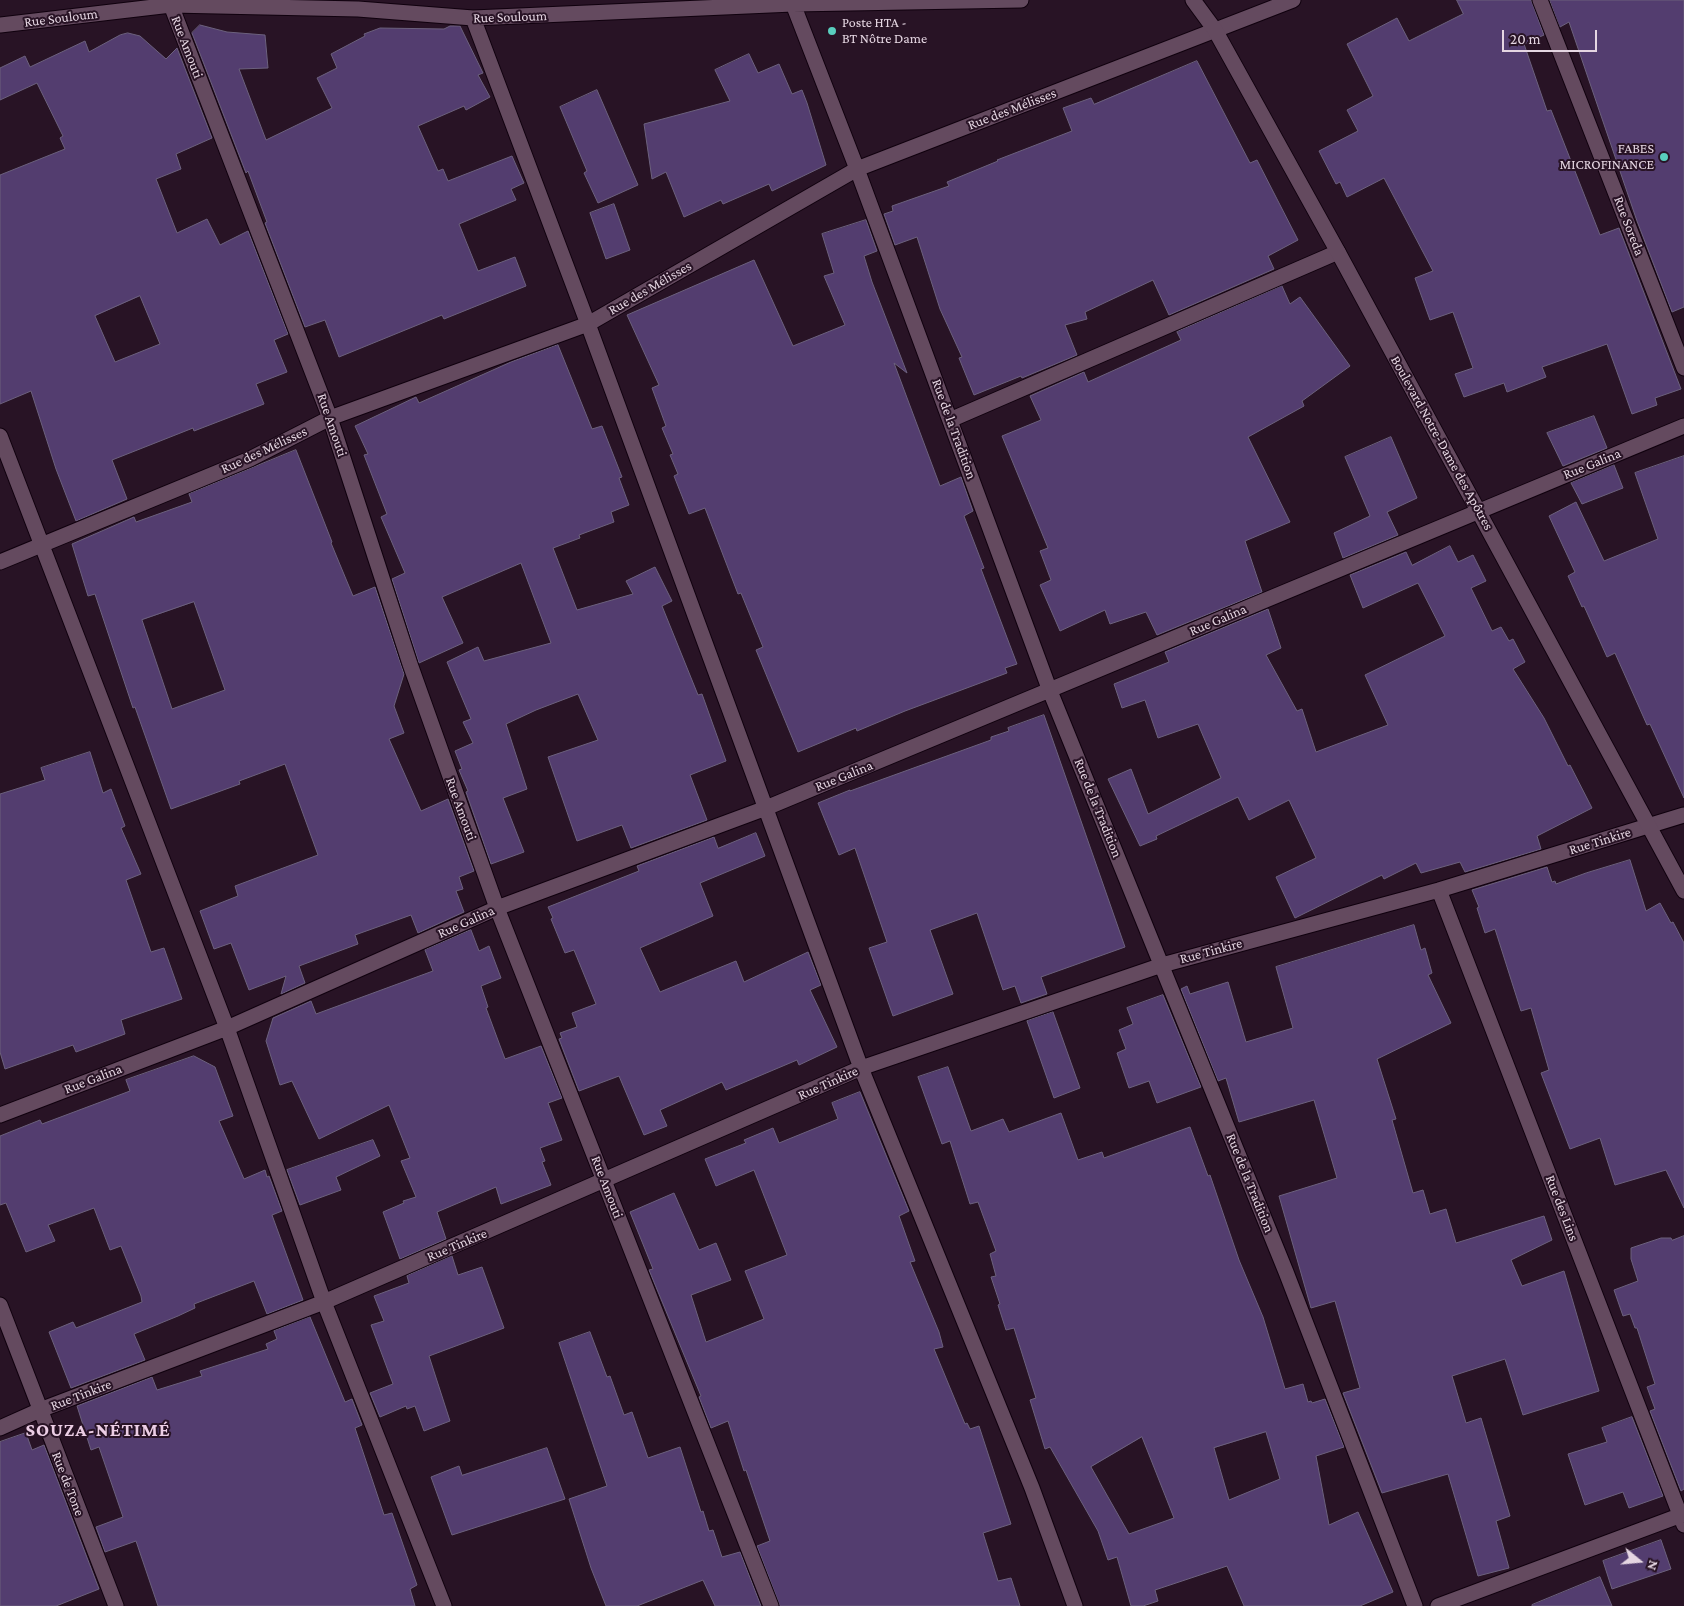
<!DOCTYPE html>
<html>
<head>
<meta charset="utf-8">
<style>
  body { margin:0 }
  #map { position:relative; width:1684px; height:1606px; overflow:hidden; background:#281325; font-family:"Crimson Pro",serif }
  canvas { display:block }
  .north { position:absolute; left:1614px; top:1536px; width:50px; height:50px; -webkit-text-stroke:4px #281325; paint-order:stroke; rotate:107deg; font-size:14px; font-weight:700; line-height:20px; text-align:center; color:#e5d6e2 }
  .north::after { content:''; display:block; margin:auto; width:18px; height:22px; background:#e5d6e2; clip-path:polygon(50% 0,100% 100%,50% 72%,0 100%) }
  .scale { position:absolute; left:1502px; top:30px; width:95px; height:22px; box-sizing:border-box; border:2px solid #e5d6e2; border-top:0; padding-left:6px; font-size:15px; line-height:18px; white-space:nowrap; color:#e5d6e2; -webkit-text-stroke:4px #281325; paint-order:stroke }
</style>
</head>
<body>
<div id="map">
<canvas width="1684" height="1606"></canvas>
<div class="north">N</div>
<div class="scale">20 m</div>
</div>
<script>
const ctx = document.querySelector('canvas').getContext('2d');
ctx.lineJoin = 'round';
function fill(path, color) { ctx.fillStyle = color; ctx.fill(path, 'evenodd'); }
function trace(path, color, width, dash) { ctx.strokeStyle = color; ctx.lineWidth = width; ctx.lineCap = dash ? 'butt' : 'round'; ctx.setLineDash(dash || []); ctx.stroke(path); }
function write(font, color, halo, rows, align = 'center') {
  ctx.font = font + ' "Crimson Pro",serif'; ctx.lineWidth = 4; ctx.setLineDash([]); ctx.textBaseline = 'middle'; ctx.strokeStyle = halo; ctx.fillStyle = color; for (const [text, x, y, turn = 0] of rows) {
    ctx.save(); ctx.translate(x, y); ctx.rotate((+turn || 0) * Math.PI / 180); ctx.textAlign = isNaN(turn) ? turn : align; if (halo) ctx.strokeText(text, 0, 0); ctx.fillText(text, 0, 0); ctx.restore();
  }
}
const building = new Path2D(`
  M1457 0H1531L1544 35 1524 44 1547 111 1551 110 1600 235 1619 228 1681 389 1655 398 1657 405 1632 414 1607 344 1542 367 1546 377 1507 392 1504 383 1464 397 1455 374 1473 368 1453 312 1430 320 1415 278 1433 271 1384 178 1347 197 1340 182 1336 184 1319 151 1358 131 1347 110 1373 96 1347 44 1397 18 1409 41 1463 14Z
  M1550 0H1684V307L1672 312 1637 221 1569 22 1560 27Z
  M200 25 227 32 265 35 268 68 239 69 266 140 332 108 317 78 337 68 331 54 365 36 364 34 380 28 444 29 450 26H460L483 73 478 75 490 97 466 110 464 106 418 126 438 171 443 169 448 181 512 156 524 183 511 189 516 200 459 224 478 271 515 257 526 286 444 319 442 315 339 357 325 320 305 327 265 223 267 222 248 171 246 173 192 33Z
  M128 33 140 36 166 59 177 48 212 138 176 154 181 169 156 179 177 233 207 219 220 245 248 231 288 334 274 340 287 372 256 384 264 404 194 431 193 428 112 460 127 499 76 521 56 469 31 391 0 404V175L65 149 60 138 63 136 37 83 0 100V68L25 56 30 67 85 41 89 52 120 35ZM140 296 160 344 115 362 95 316Z
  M749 54 758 73 779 64 792 94 802 90 807 103 826 165 772 191 769 184 723 204 721 200 684 217 666 172 652 179 644 124 730 101 715 70Z
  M1197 61 1250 163 1257 160 1298 240 1268 256 1274 269 1169 315 1153 280 1085 312 1087 319 1065 325 1077 355 1022 378 1021 376 974 395 959 358 962 357 940 309 917 237 895 245 884 214 893 211 892 206 949 186 947 182 998 161 997 160 1072 131 1063 108 1091 98 1094 104Z
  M597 90 638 185 598 203 584 173 587 171 560 107Z
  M614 204 630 250 606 259 590 213Z
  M866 220 877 251 864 256 872 282 907 373 894 363 940 486 961 477 973 511 964 516 984 568 981 569 1017 664 1005 668 1007 673 905 711 857 731 856 728 798 752 756 650 763 647 741 593 738 594 705 508 689 514 674 476 678 474 670 455 673 454 662 428 666 426 652 388 659 385 627 315 754 260 793 346 845 325 824 276 834 273 822 234Z
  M1282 286 1290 304 1300 297 1350 366 1302 401 1304 406 1248 437 1290 522 1245 541 1262 592 1157 635 1146 612 1110 624 1105 610 1060 631 1040 585 1051 580 1040 551 1048 548 1002 436 1041 420 1030 396 1084 372 1088 382 1181 340 1177 332Z
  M558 345 592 429 602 426 622 477 619 478 629 505 611 512 614 522 579 535 580 538 553 548 577 610 633 594 626 581 655 567 672 601 662 606 698 695 702 694 726 761 690 775 707 820 631 848 622 825 577 841 548 757 598 740 578 694 536 710 506 724 527 789 503 798 524 852 491 864 466 792 468 791 459 770 462 769 455 751 473 743 463 722 471 719 447 662 478 647 484 661 551 643 521 563 442 597 463 643 419 663 392 579 405 573 381 517 387 514 364 455 368 454 355 426 416 397 419 403 511 362Z
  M1594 416 1607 448 1563 466 1547 433Z
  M1391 437 1417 498 1387 512 1398 535 1343 558 1334 533 1370 516 1345 457Z
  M296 450 332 542 331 543 353 596 375 587 404 674 394 706 404 733 389 739 421 811 448 799 474 871 459 877 463 889 456 891 464 912 418 933 411 915 355 935 358 944 299 966 305 983 281 994 286 976 249 990 231 943 214 949 200 911 238 896 235 886 318 855 285 764 239 781 240 784 171 809 135 707 133 708 95 594 88 596 72 544 134 517 136 522 192 502 189 494ZM194 602 225 690 172 709 142 620Z
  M1684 456V798L1650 724 1647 725 1615 653 1607 657 1584 606 1582 607 1568 576 1575 572 1549 516 1576 502 1604 561 1658 539 1635 473Z
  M1614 465 1623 488 1582 504 1571 483Z
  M1450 546 1458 562 1473 555 1486 581 1471 588 1492 631 1501 627 1509 641 1513 639 1525 662 1513 669 1544 718 1568 766 1570 765 1592 808 1537 836 1541 849 1465 872 1460 862 1421 873 1416 863 1384 879 1382 875 1295 918 1276 877 1316 858 1289 800 1249 820 1238 797 1156 836 1157 839 1140 846 1108 779 1131 769 1148 814 1221 778 1198 724 1158 738 1145 700 1122 708 1114 684 1169 662 1165 652 1268 609 1281 648 1266 655 1297 711 1302 709 1316 752 1388 725 1365 675 1445 636 1418 583 1363 608 1350 575 1406 552 1412 565Z
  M1044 715 1125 947 1041 977 1047 994 1021 1003 1015 986 1003 990 977 913 930 930 953 994 893 1016 869 948 887 942 855 848 839 855 818 803 850 790V791L991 740V737L1009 731 1008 728Z
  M90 752 103 793 111 789 125 826 121 828 141 874 126 880 151 952 164 948 182 999 121 1020 125 1034 76 1052 73 1045 5 1069 0 1052V794L45 780 41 768Z
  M756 833 765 856 700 883 713 916 640 948 660 992 736 961 744 982 808 952 821 985 810 990 837 1047 799 1065 797 1060 726 1090 722 1082 660 1110 667 1126 644 1135 619 1076 579 1091 559 1039 562 1038 560 1033 577 1027 572 1013 596 1004 574 950 565 953 551 919 553 918 548 907 639 871 637 866 714 837 718 848Z
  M1630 860 1646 911 1660 903 1671 923 1673 922 1684 943V1208L1666 1170 1615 1185 1600 1138 1570 1149 1541 1073 1549 1070 1531 1008 1521 1011 1495 929 1485 933 1477 908 1479 907 1472 890 1547 867 1552 882 1555 881 1556 884 1586 873Z
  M1414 925 1421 950 1425 948 1432 973 1428 975 1451 1023 1377 1059 1396 1119 1392 1120 1413 1193 1423 1190 1430 1214 1446 1209 1456 1243 1544 1216 1552 1240 1511 1260 1522 1286 1564 1271 1599 1391 1523 1415 1505 1359 1452 1376 1466 1423 1481 1418 1510 1516 1496 1521 1509 1568 1478 1576 1448 1474 1382 1493 1343 1393 1360 1388 1335 1301 1311 1308 1279 1196 1337 1178 1314 1100 1239 1122 1226 1078 1218 1081 1181 989 1187 986 1190 994 1228 982 1246 1042 1293 1028 1276 967Z
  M471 930 479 951 489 946 501 978 481 986 488 1007 486 1008 505 1059 541 1046 562 1098 548 1103 562 1140 540 1148 545 1161 542 1162 551 1185 501 1204 496 1187 437 1212 446 1239 400 1259 383 1212 404 1203 403 1201 416 1197 401 1161 410 1158 389 1105 319 1139 292 1081 280 1085 266 1041 273 1018 311 1001 316 1014 433 971 425 950Z
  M1163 995 1201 1087 1157 1103 1149 1081 1129 1088 1117 1053 1126 1049 1119 1030 1133 1024 1127 1008Z
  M1053 1012 1080 1088 1054 1098 1027 1021Z
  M194 1056 215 1067 233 1116 219 1121 244 1179 265 1170 267 1177 269 1176 282 1211 272 1215 303 1300 267 1314 254 1281 220 1294 194 1304 195 1308 178 1316 134 1334 145 1360 71 1388 49 1332 73 1322 76 1328 142 1302 141 1296 121 1246 110 1250 94 1208 48 1225 55 1241 26 1252 6 1203 0 1205V1136L40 1120 42 1124 130 1091 126 1080Z
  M948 1067 971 1131 1003 1119 1009 1132 1061 1113 1078 1160 1102 1152 1104 1158 1190 1127 1208 1176 1210 1175 1239 1260 1263 1317 1285 1389 1303 1384 1308 1402 1311 1401 1312 1403 1325 1399 1344 1447 1316 1456 1329 1525 1358 1512 1393 1592 1360 1606H1244L1227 1566 1155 1590 1158 1601 1143 1606H1131L1117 1557 1108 1560 1098 1531 1050 1447 1045 1449 1030 1400 1036 1398 1014 1328 1006 1330 998 1305 1000 1304 991 1277 996 1276 990 1254 996 1251 978 1202 970 1204 950 1141 942 1144 918 1077ZM1266 1432 1280 1479 1229 1500 1214 1448ZM1142 1437 1174 1518 1129 1534 1091 1467Z
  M860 1092 909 1211 899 1216 915 1261 910 1262 939 1332 943 1347 934 1349 965 1424 967 1423 970 1429 979 1426 1011 1524 983 1533 998 1581 1011 1578 1020 1606H780L757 1546 770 1541 746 1470 744 1471 728 1421 711 1428 699 1397 701 1396 649 1270 653 1269 630 1212 674 1193 699 1250 716 1243 731 1280 691 1295 706 1342 764 1319 745 1271 787 1255 754 1170 716 1186 705 1159 746 1143 744 1140 773 1128 779 1143 838 1119 832 1103Z
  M373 1140 380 1156 336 1177 341 1190 300 1205 287 1170Z
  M1684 1236V1489L1681 1491 1650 1411 1655 1409 1647 1387 1655 1384 1637 1328H1635L1630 1314 1623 1316 1614 1290 1638 1281 1631 1259V1248L1661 1238H1671L1672 1240Z
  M452 1256 458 1275 482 1267 504 1328 429 1356 450 1421 424 1431 415 1406 407 1409 406 1406 380 1417 370 1393 393 1384 371 1325 384 1321 374 1296 409 1283 407 1276Z
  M310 1317 345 1402 352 1399 362 1425 355 1428 384 1515 392 1513 417 1585 410 1589 415 1606H158L136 1541 105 1552 96 1527 123 1517 99 1447 91 1450 77 1406 152 1377 157 1390 202 1376 200 1371 268 1349 266 1344 277 1339 274 1331Z
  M590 1332 607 1377 610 1376 624 1415 632 1412 648 1458 680 1447 701 1512 703 1511 709 1531 713 1530 722 1557 740 1552 761 1606H715L703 1580 637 1606H606L591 1568 569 1499 607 1486 559 1343Z
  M1632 1417 1663 1496 1629 1508 1623 1492 1585 1505 1568 1454 1607 1442 1602 1428Z
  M26 1433 32 1450 44 1445 99 1589 56 1606H0V1442Z
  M547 1448 565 1499 452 1535 431 1477 459 1466 462 1475Z
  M1661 1540 1671 1569 1612 1589 1603 1561Z
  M1600 1577 1612 1606H1532V1605Z`);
fill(building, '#533d6f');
trace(building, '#6c617d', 1);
const street = new Path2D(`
  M1540 0 1684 368
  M793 4 857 169 1050 691 1286 1272 1415 1606
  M171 5 330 418 410 664 497 908 771 1606
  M473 18 588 324 861 1068 1032 1488 1075 1606
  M0 25 171 5 358 9 473 18 793 4 1021 0
  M950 420 1338 252
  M0 436 227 1028 324 1302 444 1606
  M0 562 250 459 330 418 588 324 857 169 1293 0
  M1439 890 1684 1525
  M0 1115 227 1028 497 908 766 808 1684 426
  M0 1305 116 1606
  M0 1428 40 1410 324 1302 861 1068 1162 965 1439 890 1684 815
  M1438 1606 1684 1514`);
const secondary = new Path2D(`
  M1193 0 1215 30 1338 252 1684 891`);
trace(street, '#10010e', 17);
trace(secondary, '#10010e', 17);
trace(street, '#644a5f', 15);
trace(secondary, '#644a5f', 15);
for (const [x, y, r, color] of [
  [832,31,5,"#59cebe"],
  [1664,157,5,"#59cebe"]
]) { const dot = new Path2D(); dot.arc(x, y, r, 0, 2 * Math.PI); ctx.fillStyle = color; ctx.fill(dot); trace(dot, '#281325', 2); }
write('14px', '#e5d6e2', '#281325', [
  ["Rue Souloum",510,17,-2],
  ["Rue Souloum",61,18,-7],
  ["Rue Amouti",187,47,69],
  ["Rue des Mélisses",1012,109,-21],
  ["Rue Soreda",1629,226,69],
  ["Rue des Mélisses",650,288,-30],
  ["Rue Amouti",332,425,71],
  ["Rue de la Tradition",954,429,70],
  ["Boulevard Notre-Dame des Apôtres",1442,443,61],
  ["Rue des Mélisses",264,450,-25],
  ["Rue Galina",1592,464,-22],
  ["Rue Galina",1218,620,-23],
  ["Rue Galina",844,776,-22],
  ["Rue de la Tradition",1098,808,68],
  ["Rue Amouti",461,809,70],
  ["Rue Tinkire",1600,841,-17],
  ["Rue Galina",466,922,-24],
  ["Rue Tinkire",1211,951,-15],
  ["Rue Galina",93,1079,-21],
  ["Rue Tinkire",828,1083,-24],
  ["Rue de la Tradition",1250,1183,68],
  ["Rue Amouti",607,1187,69],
  ["Rue des Lins",1562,1208,69],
  ["Rue Tinkire",457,1245,-23],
  ["Rue Tinkire",81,1395,-21],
  ["Rue de Tone",68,1484,69]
]);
write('14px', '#e5d6e2', '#281325', [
  ["Poste HTA -",842,23],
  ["BT Nôtre Dame",842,39],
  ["FABES",1654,149,"right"],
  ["MICROFINANCE",1654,165,"right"]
], 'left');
ctx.letterSpacing = '1px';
write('bold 19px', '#eccee5', '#281325', [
  ["SOUZA-NÉTIMÉ",98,1430]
]);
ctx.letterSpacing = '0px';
</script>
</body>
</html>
